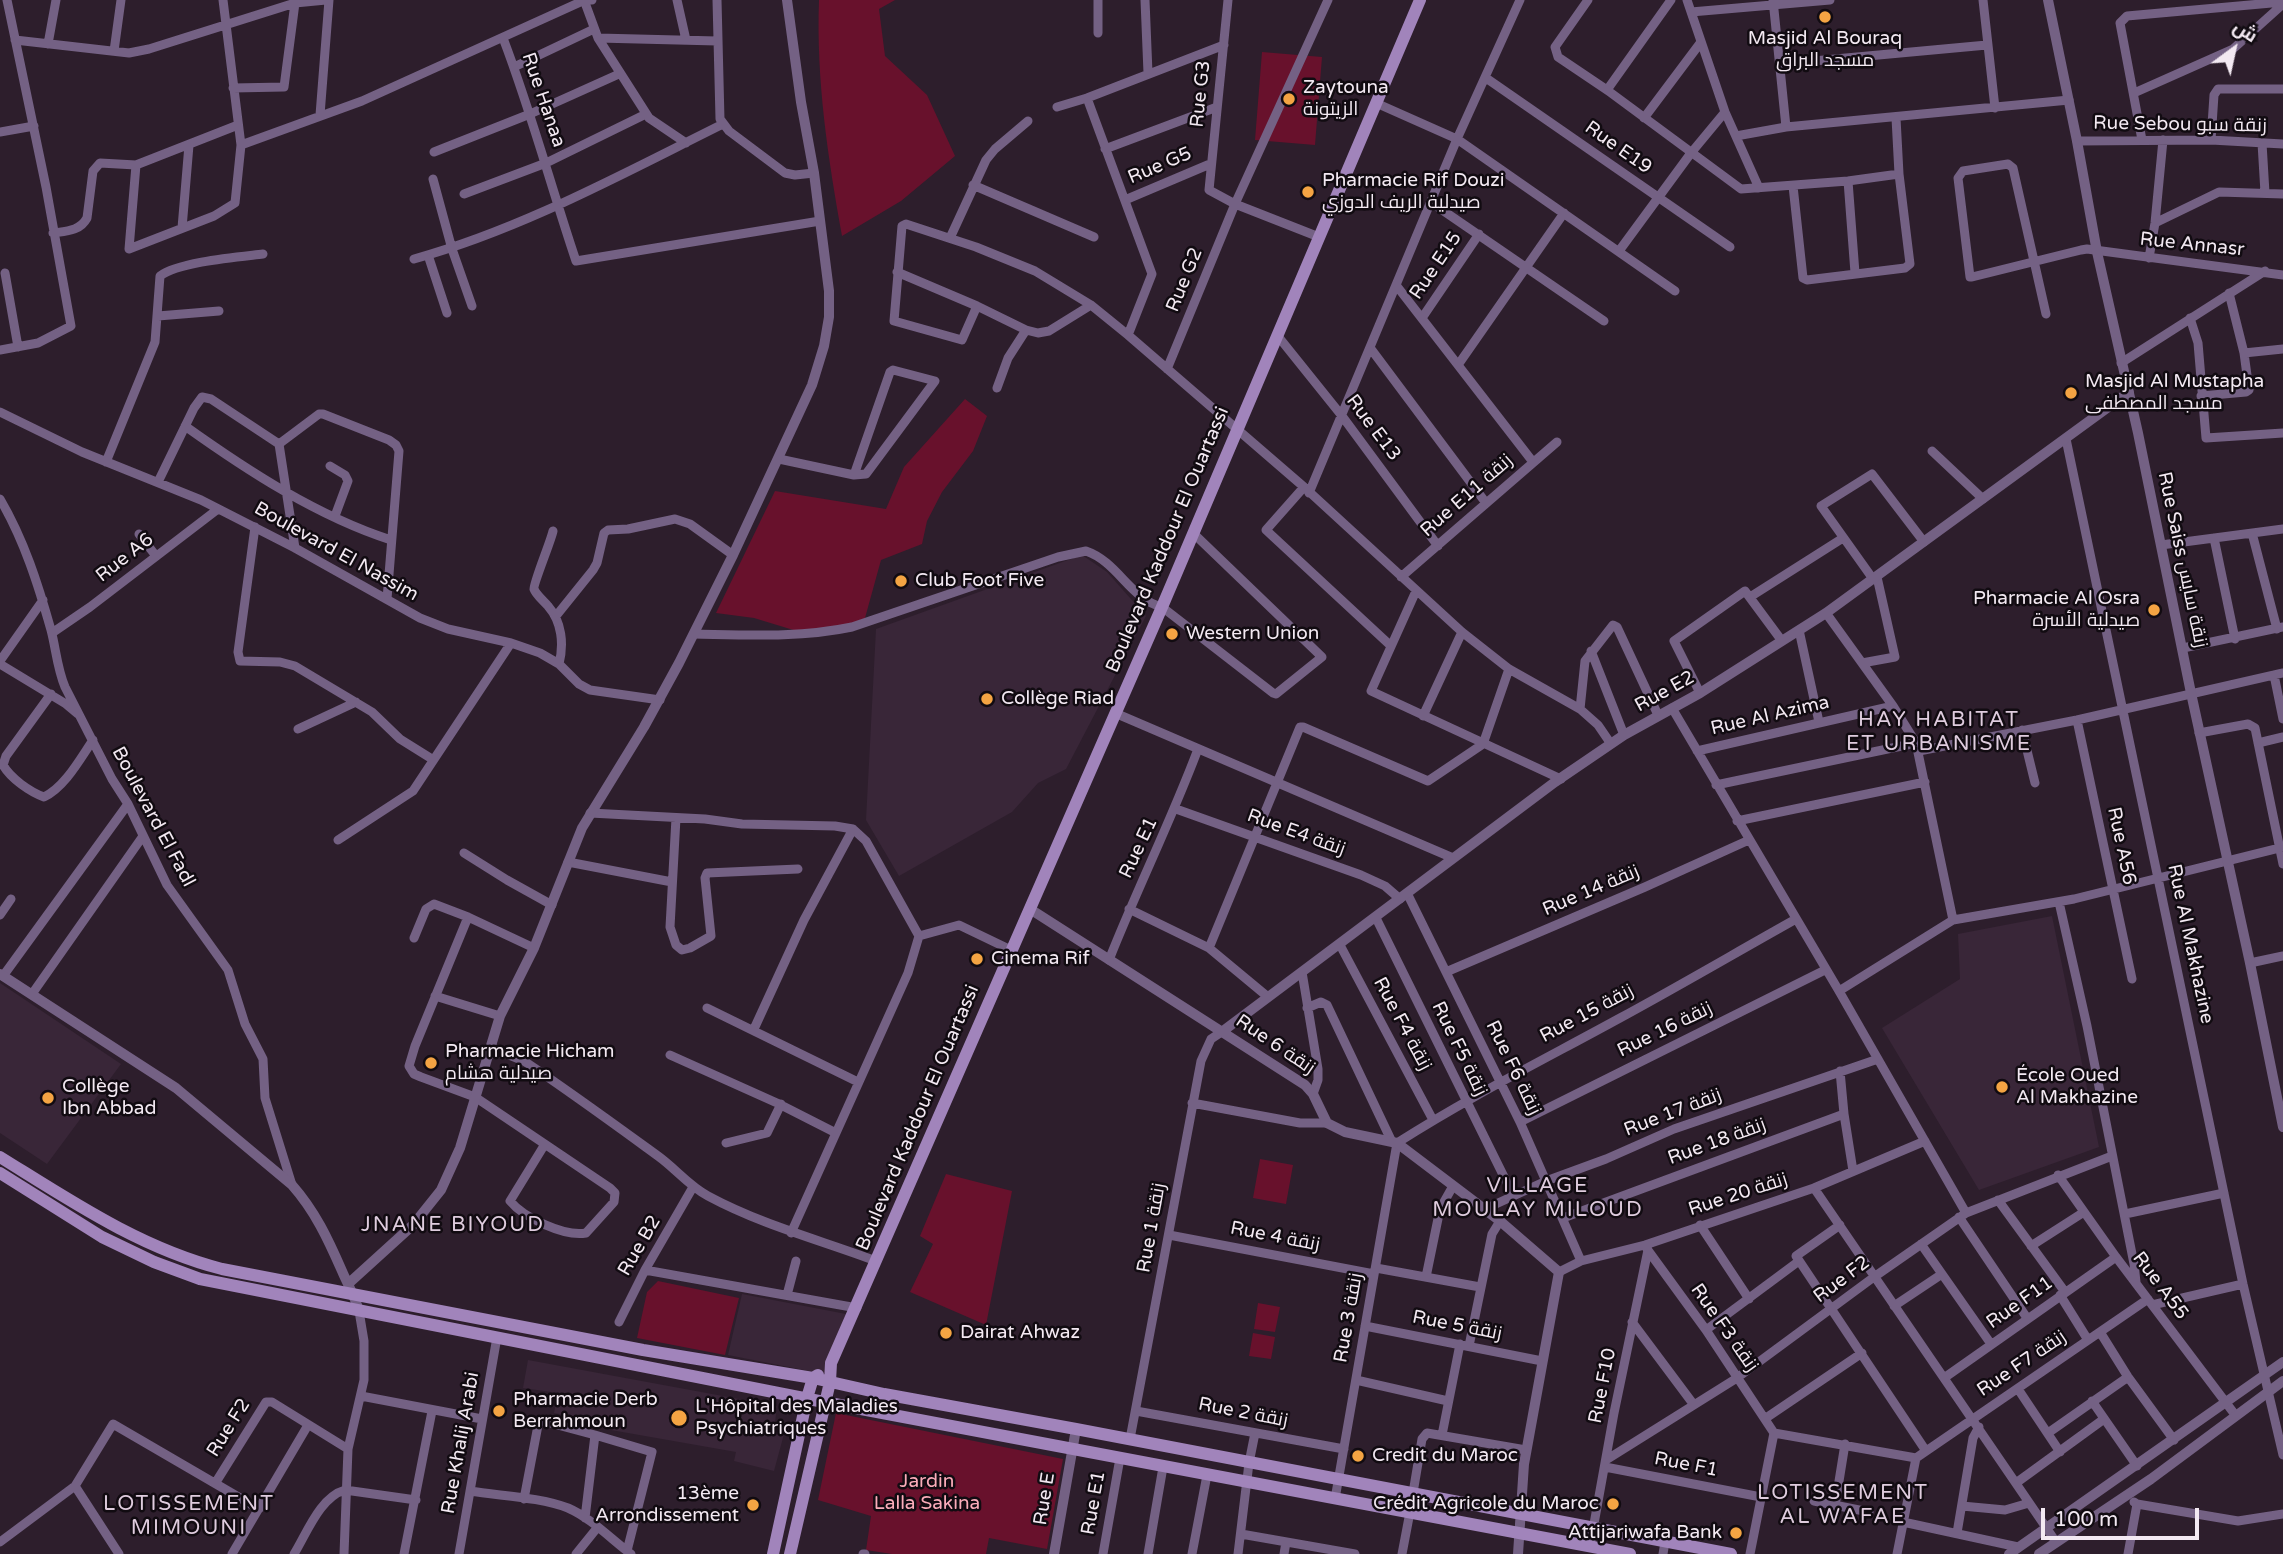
<!DOCTYPE html>
<html>
<head>
<meta charset="utf-8">
<style>
  body { margin:0 }
  #map { position:relative; width:2283px; height:1554px; overflow:hidden; background:#2d1e2c; font-family:"Varela Round",Cairo,sans-serif }
  canvas { display:block }
  .north { position:absolute; left:2199px; top:14px; width:70px; height:70px; -webkit-text-stroke:5px #110b11; paint-order:stroke; rotate:33deg; font-size:19px; font-weight:700; line-height:28px; text-align:center; color:#f3e9f2 }
  .north::after { content:''; display:block; margin:auto; width:24px; height:32px; background:#f3e9f2; clip-path:polygon(50% 0,100% 100%,50% 72%,0 100%) }
  .scale { position:absolute; left:2041px; top:1508px; width:158px; height:32px; box-sizing:border-box; border:4px solid #f3e9f2; border-top:0; padding-left:9px; font-size:21px; line-height:24px; white-space:nowrap; color:#f3e9f2; -webkit-text-stroke:5px #110b11; paint-order:stroke }
</style>
</head>
<body>
<div id="map">
<canvas width="2283" height="1554"></canvas>
<div class="north">ش</div>
<div class="scale">100 m</div>
</div>
<script>
const ctx = document.querySelector('canvas').getContext('2d');
ctx.lineJoin = 'round';
function fill(path, color) { ctx.fillStyle = color; ctx.fill(path, 'evenodd'); }
function trace(path, color, width, dash) { ctx.strokeStyle = color; ctx.lineWidth = width; ctx.lineCap = dash ? 'butt' : 'round'; ctx.setLineDash(dash || []); ctx.stroke(path); }
function write(font, color, halo, rows, align = 'center') {
  ctx.font = font + ' "Varela Round",Cairo,sans-serif'; ctx.lineWidth = 5; ctx.setLineDash([]); ctx.textBaseline = 'middle'; ctx.strokeStyle = halo; ctx.fillStyle = color; for (const [text, x, y, turn = 0] of rows) {
    ctx.save(); ctx.translate(x, y); ctx.rotate((+turn || 0) * Math.PI / 180); ctx.textAlign = isNaN(turn) ? turn : align; if (halo) ctx.strokeText(text, 0, 0); ctx.fillText(text, 0, 0); ctx.restore();
  }
}
fill(new Path2D(`
  M1082 555 1107 572 1146 616 1066 769 1038 783 1012 812 899 876 866 820 876 629Z
  M2052 916 2099 1147 1979 1190 1882 1028 1960 979 1958 934Z
  M0 983 121 1064 47 1164 0 1133Z
  M742 1294 846 1314 824 1374 728 1355Z
  M528 1360 777 1406 774 1431 784 1434 774 1471 734 1461 736 1452 611 1430 610 1423 554 1413 558 1393 523 1388Z`), '#392638');
fill(new Path2D(`
  M819 0H895L879 9 885 56 927 95 955 156 901 201 842 236C828 158 816 80 819 0Z
  M1262 52 1322 57 1315 145 1255 140Z
  M965 399 987 416 973 451 942 492 927 521 922 544 881 560 865 618 842 629 800 632 754 618 716 613 775 491 886 509 904 467Z
  M1260 1159 1293 1165 1286 1204 1253 1198Z
  M946 1174 1012 1191 986 1325 910 1292 933 1244 920 1236Z
  M658 1281 739 1298 725 1355 637 1338 647 1292Z
  M1258 1303 1280 1307 1275 1332 1254 1329Z
  M1253 1333 1275 1337 1271 1359 1249 1356Z
  M836 1413 1063 1459 1047 1549 989 1538 986 1554H892L866 1550 871 1516 818 1500Z`), '#68112c');
trace(new Path2D(`
  M592 0H584L598 38 649 118 686 143
  M677 0 686 40
  M717 0 720 119 729 131 785 173 795 175 814 173
  M1098 0V33
  M1145 0 1148 73
  M1228 0 1209 190 1235 204 1319 237
  M1588 0 1555 47 1558 57 1607 90 1741 189 1848 181 1899 174
  M1687 0 1725 112 1759 188
  M1773 0 1786 127
  M1983 0 1995 108
  M1691 12 1830 0
  M503 38C531 111 551 187 576 261L820 221
  M598 38 717 41
  M15 40 129 53 149 49 295 3 326 0
  M48 44 56 0
  M114 51 121 0
  M1781 64 1987 45
  M514 67 594 29
  M1486 78 1730 247
  M233 88 284 87 295 3
  M1607 90 1671 0
  M2134 93 2233 49 2283 4
  M1087 98 1152 274 1128 335
  M1376 103 1457 139 1675 291
  M1057 107 1087 98 1224 45
  M320 115 329 0
  M1644 118 1701 42
  M0 132 34 126
  M1736 136 1786 127 2069 100
  M2142 140 2120 23 2127 16 2283 2
  M2211 140 2214 95 2218 89H2283
  M2077 141 2211 140 2283 144
  M2262 143 2265 193
  M241 145 362 101 585 0
  M1105 149 1217 107
  M434 152 530 114 619 74
  M136 165 129 249 214 216 235 203 241 145 223 0
  M433 179 452 249 472 306
  M1848 181 1855 273
  M973 185 1094 237
  M1793 186 1803 278 1807 280 1905 268 1910 264 1899 174 1896 118
  M464 194 546 163 646 114
  M1125 200 1210 164
  M1432 203 1604 321
  M2155 223 2219 192 2283 194
  M182 228 189 145
  M53 233C67 231 80 231 87 218L93 171 100 163 136 165 238 125
  M950 238 986 160 995 149 1028 121
  M1619 251 1691 153 1725 112
  M428 255 447 313
  M2149 258 2155 223 2163 140
  M414 259C522 229 622 174 723 124
  M897 272 977 306 1026 330 1038 333 1049 331 1091 305
  M5 273 18 347
  M1396 285 1533 462
  M977 306 962 340 894 321 902 226 906 224 976 247 1035 271 1091 305 1128 335 1304 487 1462 632 1509 669 1580 709
  M2046 314 2013 168 2008 164 1963 171 1958 178 1970 277H1972L2081 250 2087 249 2283 275
  M158 316 219 311
  M1422 318 1479 234
  M2190 318 2198 343 2206 438 2283 433
  M1277 335 1342 416 1438 546
  M1371 349 1486 503
  M0 350 38 343 71 326 46 187 7 0
  M2244 353 2283 349
  M2121 363 2265 271
  M1458 365 1564 213
  M1167 369 1235 204 1328 0
  M997 388 1008 358 1026 330
  M2201 396 2246 392 2249 390 2244 353 2229 293
  M0 412 82 452 201 500 295 548 420 618 448 629 511 643 540 653 559 664 579 684 590 690 660 700
  M185 426C248 471 317 516 391 540
  M2066 439 2243 1284 2283 1455
  M279 444 295 548
  M1932 451 1983 499
  M779 459 854 475 866 474 935 381 893 370 890 372 854 475
  M106 462 155 342 160 276C178 262 238 257 263 254
  M330 466 345 475 348 481 335 516
  M158 482 194 408 202 397 211 399 279 444 319 414H323L389 440 396 445 399 451 387 599
  M1304 487 1266 530 1391 646
  M1309 493 1457 139 1520 0
  M0 499C24 540 38 584 51 630 56 649 57 668 65 687L112 779 128 804 167 885 228 970 245 1024 263 1059 265 1098 292 1185
  M255 527 238 652 240 661 280 662 295 666 372 712 400 739 432 759
  M553 531C551 541 533 584 534 589 536 595 544 601 548 606 562 622 564 644 559 664
  M2252 533 2277 629
  M139 534 156 556
  M2214 538 2235 639
  M2161 545 2283 529
  M1401 577 1557 442
  M1873 579 1821 506 1872 474 1924 542
  M1416 591 1371 691 1561 779
  M1750 597 1843 538
  M1826 613 1893 706 1916 743 1953 920
  M556 616 593 570 597 563 604 533 608 530 628 529 675 519 690 524 733 555
  M1799 630 1819 722
  M52 633 90 607 218 509
  M694 634C747 635 800 638 852 627L1058 557 1086 551C1118 562 1130 599 1162 607L1273 693 1276 694 1322 657 1193 533
  M2183 648 2283 627
  M1591 651 1624 735
  M0 661 43 600
  M1862 663 1895 657 1877 577
  M0 664 66 704 78 714
  M2274 675 2283 719
  M1700 693 1674 641 1745 591 1782 641
  M51 694 6 756 3 765C10 778 30 792 44 797 65 787 80 759 93 740
  M1672 708 1839 991 1966 1213
  M1115 713 1453 858
  M1423 716 1462 632
  M2077 720 2132 979
  M298 729 356 702
  M2022 730 2035 783
  M2199 733 2248 724 2255 728 2283 864
  M2258 743 2283 737
  M1611 744 1598 725 1580 709 1585 661 1613 625 1617 627 1658 715
  M1697 751 1893 706
  M1919 751 2077 720 2283 673
  M1716 785 1916 743
  M1176 809 1361 875 1385 886 1400 899
  M590 813 705 819 742 824 835 826 853 829 866 841 919 936 908 973 791 1233
  M676 818 670 927 676 945 682 950 690 948 711 936 705 878 707 873 798 869
  M1737 821 1925 782
  M338 840 413 791 511 643
  M464 853 507 880 552 905
  M568 862 672 882
  M1407 893 1520 1122 1581 1261
  M2059 902 2087 1026 2134 1264 2136 1282
  M1129 909 1209 948 1268 997
  M0 915 11 899
  M468 917 415 1046 409 1066 414 1074 421 1077 475 1097 610 1188 615 1193 614 1202 586 1233C565 1237 524 1218 510 1201L545 1144
  M1376 918 1513 1195
  M919 936 959 925 1011 950
  M414 938 426 909 434 904 468 917 534 948
  M1340 945 1433 1120
  M1209 948 1300 727H1303L1428 781 1483 744 1509 669
  M1109 960C1137 889 1171 821 1198 749
  M2250 963 2283 956
  M1302 972 1318 1069V1080L1313 1094
  M1446 972 1645 887 1749 840
  M3 976 128 804
  M1839 991 1953 920 2074 899 2283 847
  M32 994 143 836
  M435 996 500 1016
  M707 1008 858 1082
  M1307 1008 1321 1002 1327 1005 1392 1142
  M754 1029 804 920 853 829
  M487 1054 504 1053 524 1061C569 1091 614 1124 658 1156 676 1169 689 1186 708 1196 762 1225 820 1240 876 1261
  M670 1055 777 1103 836 1133
  M1840 1071 1844 1114 1853 1171
  M1192 1103 1300 1123H1327
  M1520 1122 1825 970
  M726 1143 767 1133 781 1104
  M2058 1175 2116 1257 2236 1416
  M1814 1188 2056 1542
  M1998 1200 2065 1292
  M1485 1209 1546 1181 1606 1159 1674 1129 1878 1059
  M2125 1214 2224 1193
  M1959 1217 2027 1318
  M1563 1218 1844 1114
  M1700 1225 1749 1299
  M1840 1225 1796 1256 1926 1451
  M1169 1235 1374 1274
  M1921 1244 1991 1344
  M2031 1246 2084 1212
  M1647 1249 1706 1330 1774 1433
  M1376 1268 1480 1287
  M645 1270 857 1308
  M1559 1272 1581 1261 1645 1245 1814 1188 1925 1141
  M1426 1277 1440 1209 1453 1186
  M787 1295 796 1261
  M2060 1295 2088 1340
  M2152 1305 2243 1284
  M1894 1306 1942 1274
  M619 1322 645 1270 693 1187
  M1632 1322 1694 1405
  M1365 1326 1542 1361
  M1706 1330 1799 1261
  M2100 1332 2128 1377 2174 1440
  M1469 1346 1492 1234 1500 1221
  M1944 1378 2116 1257
  M1356 1380 1448 1401
  M2018 1389 2060 1452
  M361 1396 482 1419
  M2092 1401 2137 1466
  M1136 1411 1344 1449
  M1766 1418 1862 1353
  M1774 1433 1916 1458
  M2048 1433 2128 1377
  M595 1435 652 1452 627 1551
  M1442 1435 1460 1344
  M1130 1439 1201 1061 1211 1039 1223 1031
  M1916 1458 2148 1299
  M1606 1460 1737 1378 1874 1277 1966 1213 2112 1156
  M1605 1467 1761 1497
  M216 1482 266 1402H272L348 1449
  M2016 1483 2104 1419
  M75 1486 119 1554
  M470 1491C500 1496 540 1497 568 1508 591 1518 611 1539 631 1554
  M1413 1493 1422 1439 1427 1433 1526 1450
  M524 1499 539 1420 595 1435 585 1518
  M1335 1499 1397 1143C1469 1097 1545 1059 1620 1018 1679 986 1737 952 1796 919
  M1814 1501 1869 1512
  M2137 1504 2238 1521 2283 1514
  M1835 1506 1845 1444
  M1962 1506 2005 1510 2029 1503
  M1903 1522 2018 1547
  M1957 1533 1973 1438 1979 1427
  M1241 1534 1355 1554
  M0 1542 75 1486 113 1424 259 1509
  M1590 1546 1614 1413 1648 1250
  M232 1554 308 1425
  M294 1554C307 1533 320 1497 345 1490L416 1500
  M344 1554 348 1449 364 1380V1341L359 1311
  M404 1554 432 1411
  M459 1554 497 1337
  M576 1554 597 1528
  M863 1554H865
  M1103 1554 1120 1458
  M1148 1554 1163 1467
  M1192 1554 1207 1475
  M1238 1554 1249 1463 1255 1433
  M1284 1554 1286 1542
  M1402 1554 1410 1512
  M1663 1554 1665 1542
  M1750 1554 1774 1433
  M1897 1554 1916 1458
  M2128 1554 2137 1504 2134 1502`), '#746184', 9);
trace(new Path2D(`
  M2048 0 2077 141 2097 252 2138 433 2191 693 2250 963 2283 1127
  M1030 909 1305 1085 1313 1094 1327 1123 1345 1132 1397 1143 1500 1221 1559 1272 1524 1464 1518 1554
  M0 974 176 1088 292 1185C315 1211 328 1239 342 1271 348 1285 355 1297 359 1311
  M1223 1031 1555 782 1624 735 1700 693 1826 613 2129 392
  M348 1284 413 1225 441 1190 460 1148 500 1016 534 948 582 828 644 727 679 663 733 555 812 385 824 346 829 317V291L814 173 801 102 787 0
  M1054 1554 1076 1429
  M2009 1554 2283 1362
  M2039 1554 2151 1479 2283 1381`), '#746184', 10);
trace(new Path2D(`
  M0 1157C71 1201 140 1248 222 1269L643 1350 813 1378 884 1394 1076 1429 1731 1554
  M0 1173 102 1237 154 1262 200 1279 824 1402 1630 1554
  M773 1554 807 1398 813 1378 818 1375
  M790 1554 830 1382 831 1363 1162 607 1420 0`), '#a184bb', 12);
for (const [x, y, r, color] of [
  [1825,17,7,"#f4a443"],
  [1289,99,7,"#f4a443"],
  [1308,192,7,"#f4a443"],
  [2071,393,7,"#f4a443"],
  [901,581,7,"#f4a443"],
  [2154,610,7,"#f4a443"],
  [1172,634,7,"#f4a443"],
  [987,699,7,"#f4a443"],
  [977,959,7,"#f4a443"],
  [431,1063,7,"#f4a443"],
  [2002,1087,7,"#f4a443"],
  [48,1098,7,"#f4a443"],
  [946,1333,7,"#f4a443"],
  [499,1411,7,"#f4a443"],
  [679,1418,9,"#f4a443"],
  [1358,1456,7,"#f4a443"],
  [1613,1504,7,"#f4a443"],
  [753,1505,7,"#f4a443"],
  [1736,1533,7,"#f4a443"]
]) { const dot = new Path2D(); dot.arc(x, y, r, 0, 2 * Math.PI); ctx.fillStyle = color; ctx.fill(dot); trace(dot, '#110b11', 2.5); }
write('19px', '#f3e9f2', '#110b11', [
  ["Masjid Al Bouraq",1825,39,"center"],
  ["مسجد البراق",1825,61,"center"],
  ["Zaytouna",1303,88],
  ["الزيتونة",1303,110],
  ["Pharmacie Rif Douzi",1322,181],
  ["صيدلية الريف الدوزي",1322,203],
  ["Masjid Al Mustapha",2085,382],
  ["مسجد المصطفى",2085,404],
  ["Club Foot Five",915,581],
  ["Pharmacie Al Osra",2140,599,"right"],
  ["صيدلية الأسرة",2140,621,"right"],
  ["Western Union",1186,634],
  ["Collège Riad",1001,699],
  ["Cinema Rif",991,959],
  ["Pharmacie Hicham",445,1052],
  ["صيدلية هشام",445,1074],
  ["École Oued",2016,1076],
  ["Al Makhazine",2016,1098],
  ["Collège",62,1087],
  ["Ibn Abbad",62,1109],
  ["Dairat Ahwaz",960,1333],
  ["Pharmacie Derb",513,1400],
  ["Berrahmoun",513,1422],
  ["L'Hôpital des Maladies",695,1407],
  ["Psychiatriques",695,1429],
  ["Credit du Maroc",1372,1456],
  ["13ème",739,1494,"right"],
  ["Arrondissement",739,1516,"right"],
  ["Crédit Agricole du Maroc",1599,1504,"right"],
  ["Attijariwafa Bank",1722,1533,"right"]
], 'left');
write('19px', '#f3e9f2', '#110b11', [
  ["Rue G3",1201,94,-84],
  ["Rue Hanaa",543,100,71],
  ["Rue Sebou زنقة سبو",2180,125,1],
  ["Rue E19",1618,148,35],
  ["Rue G5",1160,166,-23],
  ["Rue Annasr",2192,245,6],
  ["Rue E15",1436,266,-56],
  ["Rue G2",1185,280,-68],
  ["Rue E13",1373,428,53],
  ["Rue E11 زنقة",1467,496,-41],
  ["Boulevard Kaddour El Ouartassi",1168,540,-67],
  ["Boulevard El Nassim",336,552,29],
  ["Rue A6",125,558,-38],
  ["Rue Saiss زنقة سايس",2182,560,78],
  ["Rue E2",1665,692,-29],
  ["Rue Al Azima",1770,716,-13],
  ["Boulevard El Fadl",153,817,62],
  ["Rue E4 زنقة",1296,833,20],
  ["Rue A56",2121,846,78],
  ["Rue E1",1139,848,-65],
  ["Rue 14 زنقة",1591,891,-23],
  ["Rue Al Makhazine",2190,944,78],
  ["Rue 15 زنقة",1587,1014,-28],
  ["Rue F4 زنقة",1402,1024,62],
  ["Rue 16 زنقة",1665,1030,-26],
  ["Rue 6 زنقة",1275,1045,34],
  ["Rue F5 زنقة",1459,1049,64],
  ["Rue F6 زنقة",1513,1068,64],
  ["Rue 17 زنقة",1673,1113,-21],
  ["Boulevard Kaddour El Ouartassi",918,1118,-67],
  ["Rue 18 زنقة",1717,1142,-20],
  ["Rue 20 زنقة",1738,1195,-18],
  ["Rue 1 زنقة",1152,1228,-80],
  ["Rue 4 زنقة",1275,1237,11],
  ["Rue B2",640,1246,-60],
  ["Rue F2",1842,1280,-37],
  ["Rue A55",2160,1286,53],
  ["Rue F11",2020,1303,-35],
  ["Rue 3 زنقة",1349,1318,-80],
  ["Rue 5 زنقة",1457,1326,11],
  ["Rue F3 زنقة",1724,1328,55],
  ["Rue F7 زنقة",2022,1364,-34],
  ["Rue F10",1603,1386,-79],
  ["Rue 2 زنقة",1243,1413,11],
  ["Rue F2",229,1428,-58],
  ["Rue Khalij Arabi",461,1443,-80],
  ["Rue F1",1686,1465,11],
  ["Rue E",1045,1499,-81],
  ["Rue E1",1094,1503,-80]
]);
write('19px', '#fcacba', '#110b11', [
  ["Jardin",927,1482],
  ["Lalla Sakina",927,1504]
]);
ctx.letterSpacing = '2px';
write('21px', '#dfccde', '#110b11', [
  ["HAY HABITAT",1939,720],
  ["ET URBANISME",1939,744],
  ["VILLAGE",1538,1186],
  ["MOULAY MILOUD",1538,1210],
  ["JNANE BIYOUD",453,1225],
  ["LOTISSEMENT",1843,1493],
  ["AL WAFAE",1843,1517],
  ["LOTISSEMENT",189,1504],
  ["MIMOUNI",189,1528]
]);
ctx.letterSpacing = '0px';
</script>
</body>
</html>
